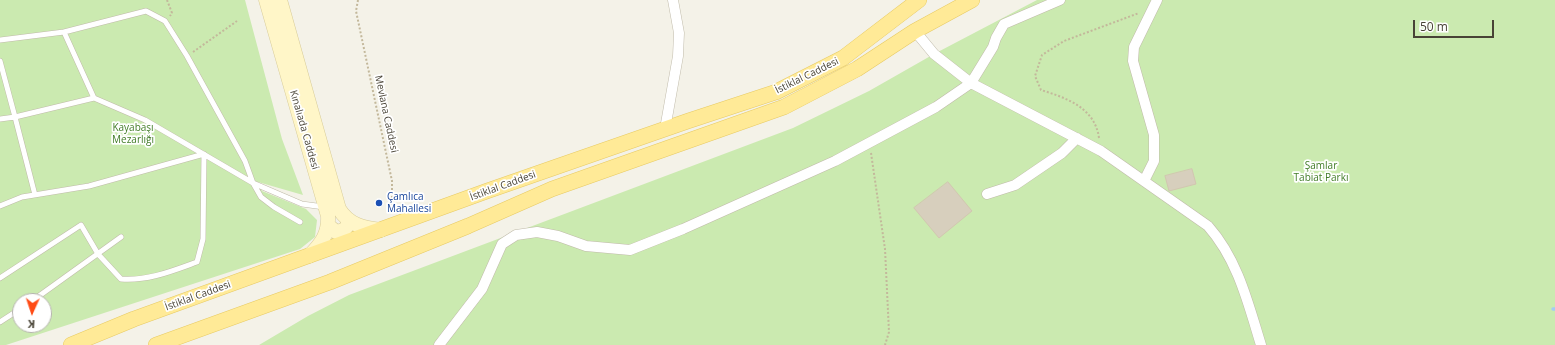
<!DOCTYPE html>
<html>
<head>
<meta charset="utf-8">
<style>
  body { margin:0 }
  #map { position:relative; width:1555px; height:345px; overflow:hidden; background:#f4f2e8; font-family:"Open Sans",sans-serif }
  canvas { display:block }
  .north { position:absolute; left:12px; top:293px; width:40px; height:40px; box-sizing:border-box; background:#fff; border:1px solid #b6b4af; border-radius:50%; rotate:183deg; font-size:11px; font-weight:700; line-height:16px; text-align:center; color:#484336 }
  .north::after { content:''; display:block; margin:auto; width:14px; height:18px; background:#ff4b15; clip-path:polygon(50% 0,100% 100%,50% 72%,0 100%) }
  .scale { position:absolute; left:1413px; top:20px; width:81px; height:18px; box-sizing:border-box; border:2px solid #484336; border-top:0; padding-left:5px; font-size:12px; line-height:14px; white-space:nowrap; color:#484336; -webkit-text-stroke:3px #fff; paint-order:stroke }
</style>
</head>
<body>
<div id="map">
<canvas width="1555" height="345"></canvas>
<div class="north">K</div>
<div class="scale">50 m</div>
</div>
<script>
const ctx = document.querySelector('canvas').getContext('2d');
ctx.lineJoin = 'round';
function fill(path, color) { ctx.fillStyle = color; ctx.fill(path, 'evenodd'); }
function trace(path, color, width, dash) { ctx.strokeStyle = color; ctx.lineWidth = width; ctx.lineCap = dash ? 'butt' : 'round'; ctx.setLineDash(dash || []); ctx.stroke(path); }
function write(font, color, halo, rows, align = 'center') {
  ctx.font = font + ' "Open Sans",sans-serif'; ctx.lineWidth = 3.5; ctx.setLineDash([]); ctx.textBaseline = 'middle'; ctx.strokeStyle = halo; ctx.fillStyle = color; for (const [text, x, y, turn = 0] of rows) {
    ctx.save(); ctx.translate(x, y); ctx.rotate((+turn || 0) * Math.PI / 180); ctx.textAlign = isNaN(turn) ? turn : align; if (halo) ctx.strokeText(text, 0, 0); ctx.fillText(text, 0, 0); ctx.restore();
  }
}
fill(new Path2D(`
  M0 0H245L282 139 303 195 258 182 262 191 306 209 317 220 315 237 300 249 6 345H0ZM20 301H44V325H20Z
  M1037 0H1555V345H259L308 316 349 295 793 128 869 91 934 54Z`), '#cbeab0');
trace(new Path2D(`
  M1553 309H1555`), '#a3ccf3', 3.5);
const building = new Path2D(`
  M1192 169 1196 184 1169 191 1165 176Z
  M948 182 972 211 939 238 914 208Z`);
fill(building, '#d7cfbd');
trace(building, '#d2c7b0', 1);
const service = new Path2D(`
  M64 32 146 11 165 21 187 56 245 161 253 183 261 197 274 207 300 222
  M0 40 64 32 94 98
  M0 61 15 117 94 98 145 120 253 183 302 204 324 207
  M0 119 15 117 35 195
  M0 206 22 197 89 186 204 154 203 239 197 262C172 271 148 281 121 279L98 254 81 225 0 278
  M32 301 121 237
  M0 322 20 309`);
const minor = new Path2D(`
  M915 31 934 54 971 83 1101 151 1208 226C1238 260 1248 303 1261 345
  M665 129 678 56 679 33 673 0
  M1144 181 1154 161V135L1133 61 1134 47 1157 0
  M987 194 1015 185 1062 153 1077 138
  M439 345 482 289 502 244 516 235 537 232 558 236 586 246 630 250 683 229 835 161 936 107 971 83 993 47 996 38 1004 24 1060 0`);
const secondary = new Path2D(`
  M266 0 328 216C329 234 321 244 309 256
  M280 0 339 209C349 225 363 228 381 230
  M329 226 336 232 344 230 348 225V220`);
const primary = new Path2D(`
  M71 345 134 319 487 191 688 121 776 92 843 58 919 0
  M156 345 330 282 468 226 552 189 784 107 857 69 915 31 972 0`);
trace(service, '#c0bbaa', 6);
trace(minor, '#c0bbaa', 11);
trace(secondary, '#d6ca97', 15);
trace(primary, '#e7ca63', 16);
trace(new Path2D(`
  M167 0 172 13 170 16
  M358 0 356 11 392 181V213
  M193 52 237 21
  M1099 138C1095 108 1067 98 1041 90L1035 76 1042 55 1064 41 1139 13
  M871 153 885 249 889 332 885 345`), '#c3b89b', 2, [2, 2]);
trace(service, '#fff', 5);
trace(minor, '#fff', 10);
trace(secondary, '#fff6c8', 14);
trace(primary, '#ffea97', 15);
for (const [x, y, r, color] of [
  [379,203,4,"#1a4fb4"]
]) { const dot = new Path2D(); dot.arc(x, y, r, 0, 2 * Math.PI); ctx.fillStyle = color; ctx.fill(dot); trace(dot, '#fff', 1.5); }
write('10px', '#484336', '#fff', [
  ["İstiklal Caddesi",807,76,-26],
  ["Mevlana Caddesi",386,114,78],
  ["Kınalıada Caddesi",304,130,74],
  ["İstiklal Caddesi",503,186,-20],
  ["İstiklal Caddesi",198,296,-20]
]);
write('10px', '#417c27', '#fff', [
  ["Kayabaşı",133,128],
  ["Mezarlığı",133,140],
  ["Şamlar",1321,166],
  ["Tabiat Parkı",1321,178]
]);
write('10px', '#164399', '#fff', [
  ["Çamlıca",387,197],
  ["Mahallesi",387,209]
], 'left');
</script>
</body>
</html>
